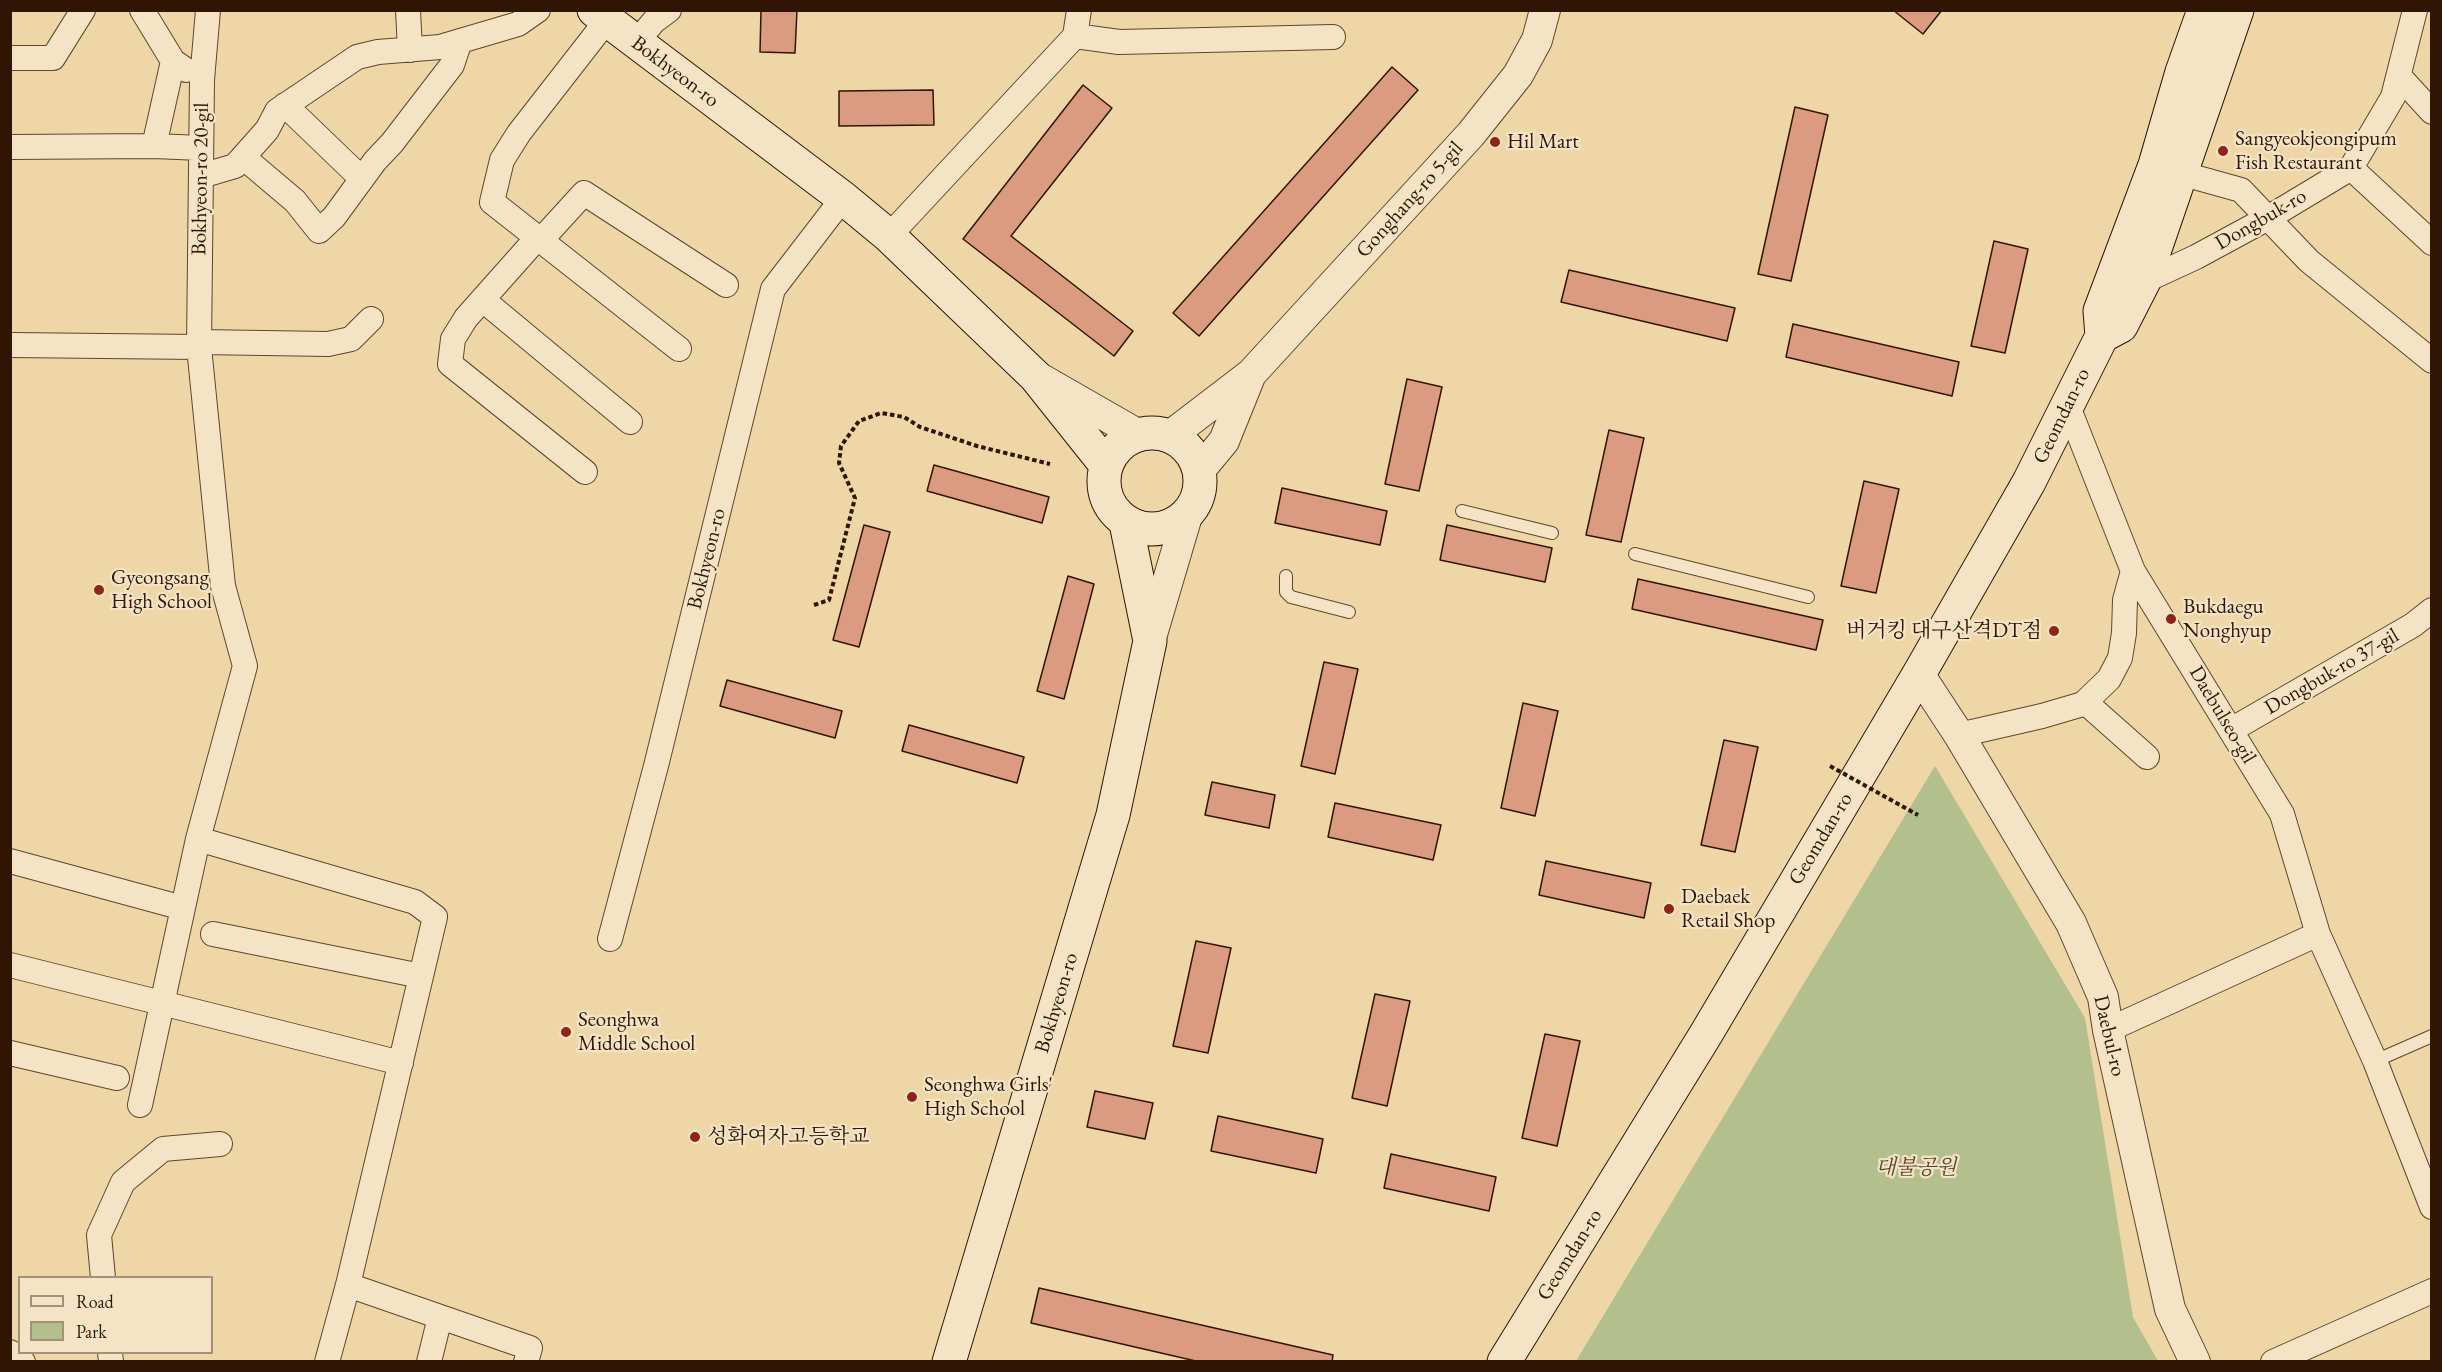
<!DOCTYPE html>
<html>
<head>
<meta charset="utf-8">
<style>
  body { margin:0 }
  #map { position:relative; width:2442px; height:1372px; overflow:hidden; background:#eed6a6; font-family:"EB Garamond",serif }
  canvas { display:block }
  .frame { position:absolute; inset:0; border:12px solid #311504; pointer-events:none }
  .legend { position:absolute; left:18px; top:1276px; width:195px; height:78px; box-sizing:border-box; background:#f4e4c5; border:2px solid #a69178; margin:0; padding:8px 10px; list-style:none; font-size:18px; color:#311504 }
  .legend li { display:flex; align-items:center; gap:12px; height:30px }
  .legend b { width:30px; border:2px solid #a69178 }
</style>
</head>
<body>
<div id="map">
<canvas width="2442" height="1372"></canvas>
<div class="frame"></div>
<ul class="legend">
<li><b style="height:8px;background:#f4e4c5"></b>Road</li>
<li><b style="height:16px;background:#b3bf8c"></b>Park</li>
</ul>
</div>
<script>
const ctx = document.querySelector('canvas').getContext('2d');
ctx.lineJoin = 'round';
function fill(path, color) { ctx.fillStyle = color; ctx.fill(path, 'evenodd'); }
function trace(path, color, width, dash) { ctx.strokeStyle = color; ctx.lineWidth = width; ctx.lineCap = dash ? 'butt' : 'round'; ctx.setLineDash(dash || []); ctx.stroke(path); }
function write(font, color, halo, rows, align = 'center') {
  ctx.font = font + ' "EB Garamond","Noto Serif KR",serif'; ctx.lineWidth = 4.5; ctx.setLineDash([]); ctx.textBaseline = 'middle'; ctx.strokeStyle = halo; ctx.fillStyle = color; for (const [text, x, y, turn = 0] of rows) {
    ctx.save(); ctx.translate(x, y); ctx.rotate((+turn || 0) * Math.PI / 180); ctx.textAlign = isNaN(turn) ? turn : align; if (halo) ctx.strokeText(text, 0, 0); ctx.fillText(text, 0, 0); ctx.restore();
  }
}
fill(new Path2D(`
  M1935 766 2085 1018 2133 1317 2158 1361H1576Z`), '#b3bf8c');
const building = new Path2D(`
  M761 10H797L795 53 760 52Z
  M1893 10H1942L1923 34Z
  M1392 67 1418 90 1199 336 1173 313Z
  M1083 85 1112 108 1011 236 1133 331 1114 356 963 239Z
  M933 90 934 125 839 126V91Z
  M1795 107 1828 115 1791 281 1758 274Z
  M1994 241 2028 249 2005 353 1971 346Z
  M1569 270 1735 308 1727 341 1561 302Z
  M1793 324 1959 362 1952 396 1786 357Z
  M1407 379 1442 387 1419 491 1385 484Z
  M1609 430 1644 438 1621 542 1586 535Z
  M934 465 1049 497 1042 523 927 491Z
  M1864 481 1899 489 1876 593 1841 586Z
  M1282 488 1387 511 1380 545 1275 523Z
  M864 525 890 532 859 647 833 640Z
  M1447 525 1552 548 1545 582 1440 560Z
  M1068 576 1094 584 1064 699 1037 691Z
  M1638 579 1823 620 1816 650 1632 609Z
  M1324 662 1358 669 1335 774 1301 766Z
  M727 680 842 711 835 738 720 706Z
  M1523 703 1558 711 1535 816 1501 808Z
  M909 725 1024 757 1017 783 902 751Z
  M1724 740 1758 747 1735 852 1701 845Z
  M1212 782 1275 795 1269 828 1205 815Z
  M1335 803 1441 825 1433 860 1328 837Z
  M1546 861 1651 883 1644 918 1539 895Z
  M1196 941 1231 948 1208 1053 1173 1046Z
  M1375 994 1410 1001 1387 1106 1352 1098Z
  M1545 1034 1580 1041 1557 1146 1522 1138Z
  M1095 1091 1153 1103 1145 1139 1087 1127Z
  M1218 1116 1323 1139 1316 1173 1211 1151Z
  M1391 1154 1496 1177 1489 1211 1384 1188Z
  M1039 1288 1333 1355 1332 1362H1200L1031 1323Z`);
fill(building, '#db9b80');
trace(building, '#311504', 1.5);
const service = new Path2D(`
  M1462 511 1552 533
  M1635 554 1808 597
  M1286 576V592L1291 597 1349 612
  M2375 1061 2432 1036`);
const minor = new Path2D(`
  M142 10 173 61 186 70
  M208 10 202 80 199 347 223 586 245 666 198 839 415 902 435 917 348 1285 327 1362
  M408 10 410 50
  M607 20 519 133 502 160 492 202 679 349
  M1075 36 1119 42 1333 37
  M636 43 654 21 669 10
  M10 58H53L83 10
  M173 61 154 146 201 148
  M2399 76 2432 112
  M285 105 362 179
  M10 147 154 146
  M243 157 295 201 319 231 334 217 375 161 392 143 452 65 460 41
  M2351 168 2432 243
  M2180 173 2241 190 2309 261 2432 361
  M201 176 235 166 267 130 277 111 357 57 378 52 440 47 518 24 538 10
  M889 236 1075 36 1079 10
  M538 237 466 318 453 339 450 364 585 472
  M542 239 584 193 726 285
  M2144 281 2196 257 2268 218 2351 168 2393 97 2415 10
  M483 300 630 422
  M199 342 328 344 351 339 371 319
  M10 345 199 347
  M2067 404 2133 571 2282 814 2318 934 2375 1061 2432 1207
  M2085 702 2147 757
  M2231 730 2413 625 2432 610
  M1959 735 2042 716 2083 704 2109 679 2120 658 2124 633 2125 600 2133 571
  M10 861 183 908
  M213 934 421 976
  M610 939 656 766 773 289 843 198
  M10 965 401 1063
  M2108 1030 2318 934
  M10 1053 117 1078
  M140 1105 198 839
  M103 1278 99 1235 123 1182 163 1149 220 1144
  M348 1285 530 1348 526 1362
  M10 1352 23 1362
  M110 1352 111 1362
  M429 1362 440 1317
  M2273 1362 2432 1291`);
const tertiary = new Path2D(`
  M1038 377 1139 435
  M1170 436 1251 374 1471 134 1518 75 1537 40 1545 10
  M1200 470 1224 441 1251 374
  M1150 641 1187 516
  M1919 674 1959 735 2071 923 2103 997 2108 1030 2170 1309 2195 1362`);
const secondary = new Path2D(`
  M594 10 843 198 889 236 1035 376 1106 465
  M2102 336 2121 326 2144 281 2237 10
  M1104 481a48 48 0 1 1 96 0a48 48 0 1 1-96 0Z
  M949 1362 1113 815 1150 641 1126 523
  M1504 1362 1706 1034 1919 674 2029 482 2102 336 2100 311 2155 165 2182 72 2204 10`);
trace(service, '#60452c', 14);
trace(minor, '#60452c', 26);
trace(tertiary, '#60452c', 32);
trace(secondary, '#311504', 35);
trace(new Path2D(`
  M814 605 829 600 855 498 839 463 841 446 859 421 881 413 904 417 920 427 977 446 1050 464`), '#311504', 4, [4.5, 3]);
trace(service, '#f4e4c5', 12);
trace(minor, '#f4e4c5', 24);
trace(tertiary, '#f4e4c5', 30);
trace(secondary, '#f4e4c5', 33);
trace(new Path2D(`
  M1830 766 1918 815`), '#311504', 4, [4.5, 3]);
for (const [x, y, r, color] of [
  [1495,142,6,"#8f2418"],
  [2223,151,6,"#8f2418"],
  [99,590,6,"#8f2418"],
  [2171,619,6,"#8f2418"],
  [2054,631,6,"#8f2418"],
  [1669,909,6,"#8f2418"],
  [566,1032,6,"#8f2418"],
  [912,1097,6,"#8f2418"],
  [695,1137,6,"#8f2418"]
]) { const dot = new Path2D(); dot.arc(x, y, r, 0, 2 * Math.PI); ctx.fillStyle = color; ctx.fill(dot); trace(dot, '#f4e4c5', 2); }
write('21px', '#311504', '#f4e4c5', [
  ["Bokhyeon-ro",675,72,37],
  ["Bokhyeon-ro 20-gil",201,179,-89],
  ["Gonghang-ro 5-gil",1410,200,-48],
  ["Dongbuk-ro",2261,220,-30],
  ["Geomdan-ro",2062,416,-64],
  ["Bokhyeon-ro",707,559,-76],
  ["Dongbuk-ro 37-gil",2332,672,-30],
  ["Daebulseo-gil",2222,715,59],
  ["Geomdan-ro",1821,839,-59],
  ["Bokhyeon-ro",1057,1003,-73],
  ["Daebul-ro",2109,1036,77],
  ["Geomdan-ro",1570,1255,-58]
]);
write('21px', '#311504', '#f4e4c5', [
  ["Sangyeokjeongipum",2235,139],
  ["Fish Restaurant",2235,163],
  ["Hil Mart",1507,142],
  ["Gyeongsang",111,578],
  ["High School",111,602],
  ["Bukdaegu",2183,607],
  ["Nonghyup",2183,631],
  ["버거킹 대구산격DT점",2042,631,"right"],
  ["Daebaek",1681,897],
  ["Retail Shop",1681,921],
  ["Seonghwa",578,1020],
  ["Middle School",578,1044],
  ["Seonghwa Girls'",924,1085],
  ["High School",924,1109],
  ["성화여자고등학교",707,1137]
], 'left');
write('italic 21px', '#58482d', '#f4e4c5', [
  ["대불공원",1916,1168]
]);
</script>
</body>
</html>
